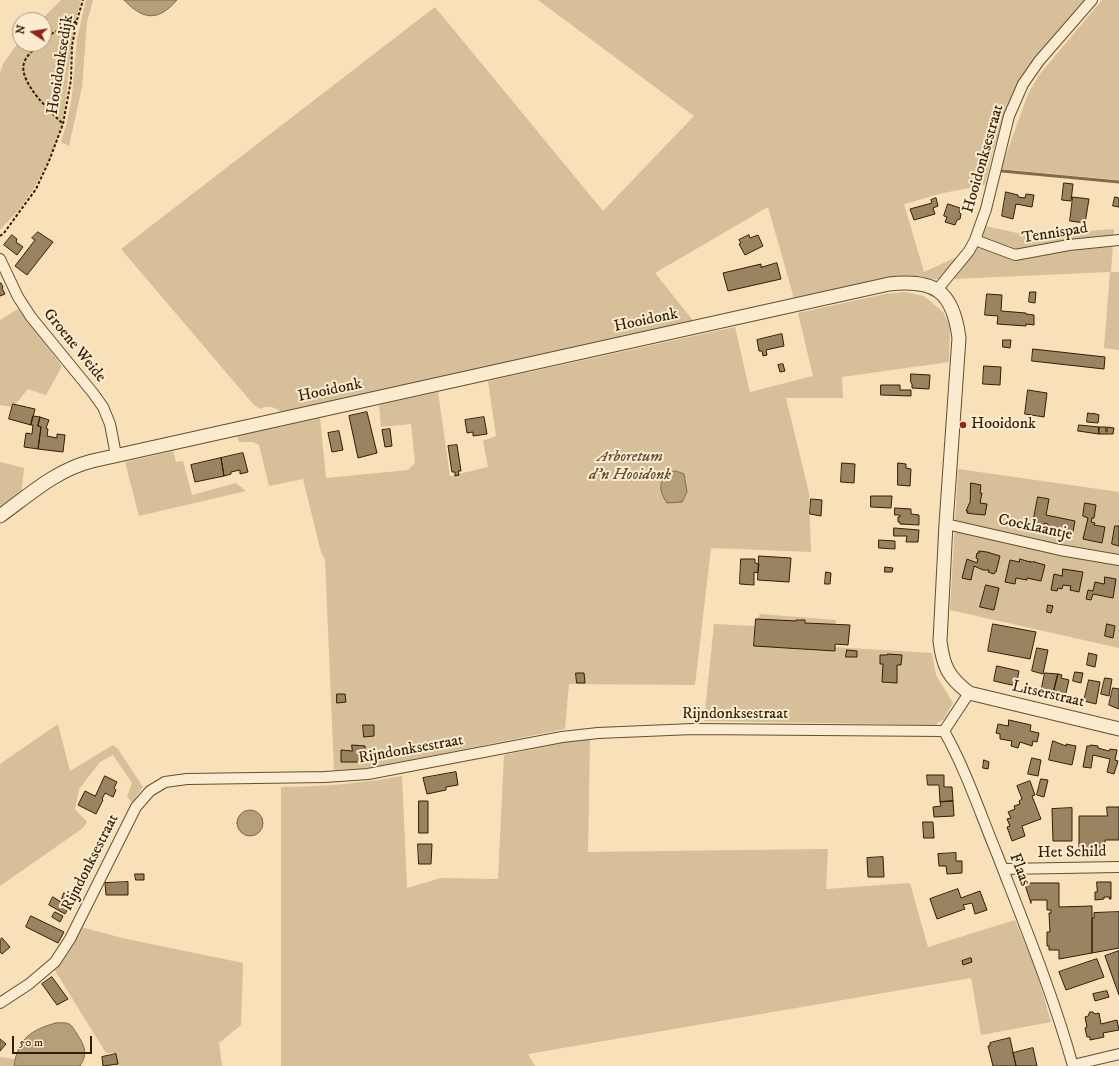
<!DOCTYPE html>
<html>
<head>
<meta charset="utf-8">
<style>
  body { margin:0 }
  #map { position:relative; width:1119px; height:1066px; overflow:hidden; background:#f8e0b8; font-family:"IM FELL DW Pica",serif }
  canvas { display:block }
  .north { position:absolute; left:12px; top:12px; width:40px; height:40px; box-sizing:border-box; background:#faebd1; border:1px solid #aa997f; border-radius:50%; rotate:282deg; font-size:11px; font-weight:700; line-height:16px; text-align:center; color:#321e03 }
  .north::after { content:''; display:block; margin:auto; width:14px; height:18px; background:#8f2418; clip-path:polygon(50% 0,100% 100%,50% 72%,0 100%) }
  .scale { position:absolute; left:12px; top:1036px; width:80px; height:18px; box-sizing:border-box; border:2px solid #321e03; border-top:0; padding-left:5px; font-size:12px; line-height:14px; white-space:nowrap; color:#321e03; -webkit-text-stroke:3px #faebd1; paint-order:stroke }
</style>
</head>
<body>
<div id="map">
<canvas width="1119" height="1066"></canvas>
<div class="north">N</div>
<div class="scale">50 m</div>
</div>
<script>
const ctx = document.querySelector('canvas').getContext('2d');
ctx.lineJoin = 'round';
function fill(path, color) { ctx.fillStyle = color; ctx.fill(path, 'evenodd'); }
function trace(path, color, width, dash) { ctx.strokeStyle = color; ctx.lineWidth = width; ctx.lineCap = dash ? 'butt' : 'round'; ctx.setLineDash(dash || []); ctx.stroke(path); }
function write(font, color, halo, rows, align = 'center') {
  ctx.font = font + ' "IM FELL DW Pica",serif'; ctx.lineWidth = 4; ctx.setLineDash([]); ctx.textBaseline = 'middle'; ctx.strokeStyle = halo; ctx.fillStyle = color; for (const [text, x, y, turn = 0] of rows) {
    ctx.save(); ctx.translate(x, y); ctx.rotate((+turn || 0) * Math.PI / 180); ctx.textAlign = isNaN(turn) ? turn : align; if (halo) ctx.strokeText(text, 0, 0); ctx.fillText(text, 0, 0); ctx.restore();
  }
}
fill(new Path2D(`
  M61 0H81C69 37 70 76 64 114 59 141 42 178 26 200 19 211 9 220 0 230V73L3 64 20 40V44H44V20H41Z
  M86 0H93L87 22 82 87 69 146 61 142 67 122 72 96 77 39Z
  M538 0H1086L1025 72 1007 108 992 155 985 185 943 193 904 204 924 272 959 256 946 273 938 279 927 280 914 276H902L795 302 768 207 655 273 695 323 285 411 281 412C274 407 269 405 260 409L253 404 121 249 435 7 603 211 694 116Z
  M1102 0H1119V180L1001 169 1028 94 1039 75Z
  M985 226 1017 233 1038 235 1114 229 1111 272H1119V350L1104 348 1110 272 954 279 975 249Z
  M906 292 924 296 943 312 948 322 950 329 949 362 842 377 843 398H786L809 493 811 552 711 548 695 685 569 684 565 729 380 766 362 769 334 770 325 559 321 552 303 479 269 486 259 445 253 442H239L237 436 320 418 326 478 408 470 415 463 411 424 381 427 379 405 438 392 450 476 488 467 483 441 496 436 488 381 735 327 750 392 813 376 798 313 885 294Z
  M18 309 62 366 46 395 28 389 13 407 0 405V320Z
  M173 451 176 462 183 461 192 495 236 483 246 491 139 516 125 462Z
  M0 462 24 468 21 497 0 511Z
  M958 469 1119 492V648L950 610Z
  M760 614 836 620 833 647 932 653 936 675 953 703 944 719 935 725 704 721 714 624 754 626Z
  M58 724 70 771 113 745 118 749 143 787 132 803 127 796 132 783 113 755 100 762 79 789 75 809 87 822 83 828 0 886V764Z
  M590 739 588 852 828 849 826 889 910 883 928 947 1015 920 1035 967 1051 1022 981 1035 971 978 528 1054 535 1066H281V787C322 787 362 783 402 776L407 888 441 878 498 879 504 755 571 741Z
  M81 927 122 938 243 963 241 1025 219 1043 222 1066H116L114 1053H106L54 969 67 953Z
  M0 1057 15 1059 14 1066H0Z`), '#d6bf99');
const water = new Path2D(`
  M124 0H177C158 22 143 20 124 0Z
  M676 471 684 474 687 492 682 502 667 503C660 493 658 484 666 473Z
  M237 823a13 13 0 1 1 26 0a13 13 0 1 1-26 0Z
  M56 1023C60 1023 66 1022 69 1024 73 1026 75 1031 77 1034 85 1046 88 1054 80 1066H14C18 1039 30 1030 56 1023Z`);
fill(water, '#b59e7a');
trace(water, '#816b4a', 1);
trace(new Path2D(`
  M1002 171 1119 182`), '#816b4a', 3);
const building = new Path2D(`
  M1064 183 1073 184 1071 201 1062 200Z
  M1006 192 1018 195V197L1025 198 1026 194 1034 195 1032 207 1016 204 1013 219 1002 216Z
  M1073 197 1089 199 1085 223 1070 221Z
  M1115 197 1119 198V207L1113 206Z
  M936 198 938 206 933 208 935 214 914 220 910 209 932 203 931 200Z
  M948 204 960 208 959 212 961 214 960 219 957 220 955 225 945 222 947 217 944 216Z
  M38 232 53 242 27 275 15 266 35 240 32 238Z
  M12 235 17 239 16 242 23 247 17 255 4 245Z
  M749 235 750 238 758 235 763 246 745 255 739 244 741 243 739 240Z
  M777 263 781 279 728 291 723 273 761 264V267Z
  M0 283H1L3 287 2 288 5 294 0 296Z
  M1030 292H1036L1035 303 1029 302Z
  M987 294 1002 295 1001 311 1026 313V314L1034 315V325L1026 324V326L997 324 998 316 985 315Z
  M782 334 784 346 766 350 767 355 763 356 762 351H759L757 340Z
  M1003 340H1011L1010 348 1003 347Z
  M1033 349 1105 357 1104 369 1032 361Z
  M783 364 785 371 780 372 778 365Z
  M984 366 1001 367 1000 385 983 384Z
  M911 374 930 375 929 389 912 388V384L911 383Z
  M881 385H900V390H911V396L881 395Z
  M1028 390 1047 393 1044 417 1025 414Z
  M13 404 35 409 31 425 9 419Z
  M367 412 377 453 358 458 349 416Z
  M1088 413 1093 414V413L1099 415 1098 423 1087 422Z
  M33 416 40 417 38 426 41 427 38 449 24 447 26 433 32 434 33 425H31Z
  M40 417 49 420 46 428 48 429 47 436 57 438V434L65 435 63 452 38 449 41 427 38 426Z
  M484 417 487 434 473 436V432L467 433 465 420Z
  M1079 425 1099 427V434L1078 431Z
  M1099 427H1106V432H1107V427L1114 428 1113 434H1099Z
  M390 429 392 446 385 447 382 430Z
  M339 431 343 450 332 452 328 433Z
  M457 445 461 471H458L459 475 455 476V472H452L448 446Z
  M243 453 248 472 240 474V470L231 472V474L224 476 221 458Z
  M221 458 224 476 195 482 191 465Z
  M842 463 855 464 854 483 841 482Z
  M898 463 906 464V468L911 469 910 486 898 485Z
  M971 483 981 485 980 493H982L980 503 987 504 985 515 974 514 967 513 968 511H966L970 502Z
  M871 496H892L891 508 871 507Z
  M1038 497 1049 499 1046 515 1075 521 1072 537 1046 531 1048 524 1044 523V526L1033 523Z
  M811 499 822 500 821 516 810 514Z
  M1085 503 1096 505 1094 518H1092L1091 522 1095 523 1094 525 1105 527 1102 543 1083 539 1088 518 1083 516Z
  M895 508 911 509V514L919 515V525L900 524V522H898V517H900V515H895Z
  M1115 526H1119V546L1112 544Z
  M894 528 919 530 918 542H906L907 536H894Z
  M879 540 895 541V549L879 548Z
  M979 551 987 552 1000 556 996 572H995L994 574 988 572 989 570H983L974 566 971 580 962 578 967 559 977 563 978 559 976 558 977 553H979Z
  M759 556 791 558 789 582 758 580Z
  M741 559H755V563L759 564 758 573 754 572V585L740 584Z
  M1020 559 1030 562V561V562H1033L1034 561V562L1045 565 1041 581 1027 578V580L1016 578 1015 584 1005 582 1010 560 1019 562Z
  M885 567 893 568 892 572H885Z
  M1063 569 1083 572 1079 592 1070 590 1071 586 1063 585 1062 589 1058 588 1057 591 1051 590 1054 574 1062 576Z
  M826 572 831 573 830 584H825Z
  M1105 577 1116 579 1113 598 1093 594 1091 600 1086 599 1088 590 1093 591 1095 582 1104 584Z
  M986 585 999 588 994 610 980 607Z
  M1048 605 1053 606 1051 613 1047 612Z
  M756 619 796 621V620H805V623L850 625 848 645 835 644V651L754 646Z
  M993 624 1036 632 1030 659 988 651Z
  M1107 624 1115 626 1113 638 1105 636Z
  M1037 648 1048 650 1043 674 1032 671Z
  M847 650 857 651V657H846Z
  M1089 653 1097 655 1095 667 1087 665Z
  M888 654 902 655 901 665H897V683L882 682 883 664H880V655H887Z
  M997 666 1019 671 1016 686 994 681Z
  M1075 672 1083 673 1081 683 1073 681Z
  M576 673H584L585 683H577Z
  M1045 673 1058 674 1053 694 1041 692Z
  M1058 674 1062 675 1061 678 1069 680 1065 697 1053 694Z
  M1105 678 1112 679 1109 696 1101 694Z
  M1089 680 1100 682 1096 704 1084 701Z
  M1113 688 1119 689V709L1109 705Z
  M337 694H345L346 702 337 703Z
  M1009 720 1031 725 1030 731 1039 733 1037 742 1033 741 1032 746 1020 742 1018 748 1011 746 1012 741 1000 739V734L996 733 998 724 1008 726Z
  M363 725H374V736L364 737Z
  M1053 741 1066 746V744L1076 746 1072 765 1049 760Z
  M352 745 365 746V762H341V750L352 751Z
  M1091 745 1098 746V748L1109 751 1110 749 1117 750 1115 760 1118 761 1114 774 1107 772 1110 759 1093 755 1091 768 1083 767 1087 746H1090Z
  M1032 758 1041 760 1038 776 1028 774Z
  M984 760 989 762 988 769 983 768Z
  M456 772 458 785 446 787V790L427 794 423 778Z
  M927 775H944V787H952L953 801 940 802 939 785H928Z
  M105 776 117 782 114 788 116 790 113 797 105 793 102 799 103 800 96 814 78 805 85 791 95 796Z
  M1041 779 1048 780 1044 797 1037 795Z
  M1030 781 1035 795 1032 796 1041 819 1022 826 1025 836 1012 841 1007 827 1010 826 1007 819 1011 818 1008 812 1015 809 1014 806 1020 804 1019 801 1022 799 1017 786Z
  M419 801H428V833H419Z
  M953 801 954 816 934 817 933 807 941 806 940 802Z
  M1107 807H1119V840H1105V851H1088L1079 853V816H1107Z
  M1072 808V841H1053L1052 809Z
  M923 822H933L934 838H924Z
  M418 844H432L431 864H419Z
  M956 853V861H962V873L947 874 946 866H939L938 854Z
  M883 857 884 877H868L867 858Z
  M135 874H144V880H136Z
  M128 882V895H106L105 883Z
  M1024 882V883H1059V907L1092 906V953L1059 959V950H1049V946H1047V932H1050L1049 913H1051V910H1047V900H1031V903Z
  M1097 882H1111V899H1109L1110 897H1104V899L1095 900V892H1097Z
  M958 889 961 898 980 891 987 910 975 914 972 903 963 905 965 909 937 919 930 899Z
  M64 893 70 896 67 901 62 899Z
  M53 897 69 907 65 914 49 905Z
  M55 912 63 916 60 922 52 917Z
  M1119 912V948L1092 953V918H1094V913Z
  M31 916 64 932 58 943 26 927Z
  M2 938 10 947 2 954 0 952V940Z
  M1119 951V995L1105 956Z
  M971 958 972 962 963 965 962 961Z
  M1097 959 1104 977 1066 990 1059 972Z
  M52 977 68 999 57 1005 42 984Z
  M1107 991 1109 997 1095 1001 1093 994Z
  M1090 1012H1093L1095 1014 1099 1013 1101 1024 1117 1020 1119 1030 1103 1033 1104 1037 1090 1040V1037H1087L1085 1028 1087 1027 1085 1017 1088 1016Z
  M1010 1038 1016 1066H993L988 1046H990V1043Z
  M0 1039 6 1044 0 1051Z
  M1033 1048 1037 1066H1016L1013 1053Z
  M116 1054 118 1064 103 1066 102 1057Z`);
fill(building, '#998361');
trace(building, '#321e03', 1);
const minor = new Path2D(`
  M975 240 1015 255 1069 245 1119 240
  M0 259 18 297 31 317 93 393 103 407 110 424 116 455
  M937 290 969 251 975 240 986 209 1009 116 1023 84 1039 61 1092 0
  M946 524 1060 550 1119 560
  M944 731C966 770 980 813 997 854 1024 924 1053 994 1073 1066
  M944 731 969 693
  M1003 869 1119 867
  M0 1003 29 984 55 962 70 939 136 807 150 791 165 782 187 779 325 777 368 774 562 737 598 733 693 729 944 731
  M1073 1065 1119 1054`);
const tertiary = new Path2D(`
  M0 516C29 495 56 470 92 461L889 284C935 279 953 291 959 338L946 524 940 641C943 666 948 677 969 693L1119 729`);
trace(minor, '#644e30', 12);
trace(tertiary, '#644e30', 15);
trace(new Path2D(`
  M44 41 51 34 77 21
  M40 44C34 50 27 54 24 63 18 82 51 112 63 124
  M0 236 4 233 36 189 49 161 63 124 71 80 72 46 77 20 83 0`), '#321e03', 2, [3, 2]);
trace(minor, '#faebd1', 10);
trace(tertiary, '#faebd1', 13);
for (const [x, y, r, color] of [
  [963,425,4,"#8f2418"]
]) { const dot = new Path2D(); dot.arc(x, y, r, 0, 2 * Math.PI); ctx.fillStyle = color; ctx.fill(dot); trace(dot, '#faebd1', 1.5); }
write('16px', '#321e03', '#faebd1', [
  ["Hooidonksedijk",61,65,-81],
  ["Hooidonksestraat",984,159,-74],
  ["Tennispad",1055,234,-9],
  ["Hooidonk",646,321,-12],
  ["Groene Weide",74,346,51],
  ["Hooidonk",330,391,-12],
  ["Cocklaantje",1035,528,12],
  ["Litserstraat",1048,695,13],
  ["Rijndonksestraat",735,715],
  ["Rijndonksestraat",411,750,-10],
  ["Het Schild",1072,853,-1],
  ["Rijndonksestraat",91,863,-63],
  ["Flaas",1019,870,69]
]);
write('16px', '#321e03', '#faebd1', [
  ["Hooidonk",971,425]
], 'left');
write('italic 16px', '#634e30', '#faebd1', [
  ["Arboretum",630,458],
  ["d'n Hooidonk",630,476]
]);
</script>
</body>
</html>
